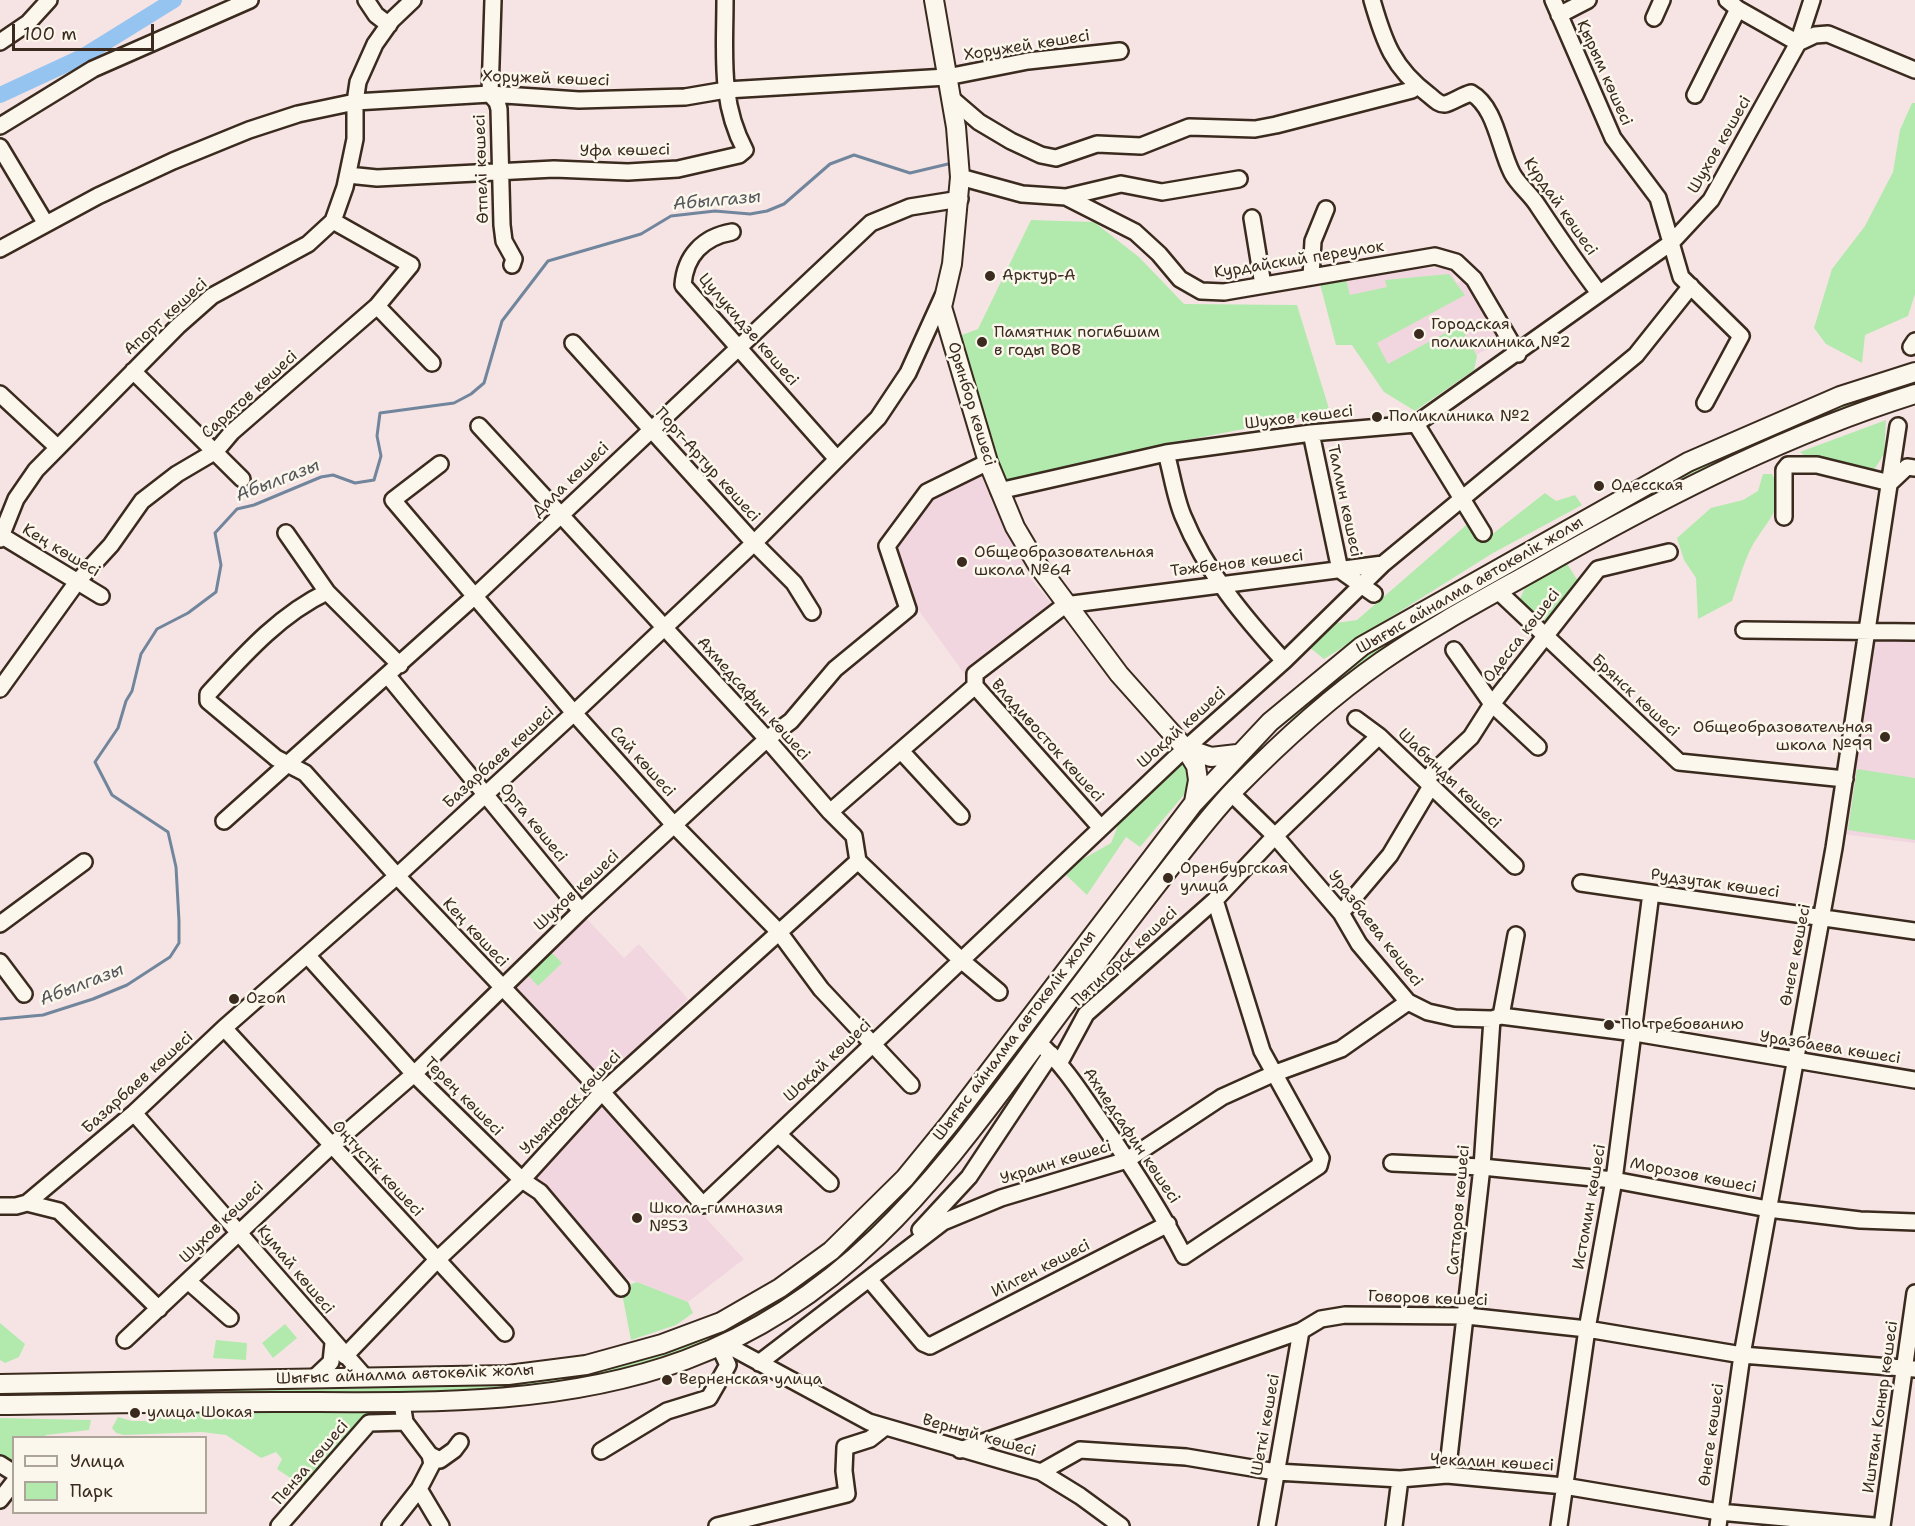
<!DOCTYPE html>
<html>
<head>
<meta charset="utf-8">
<style>
  body { margin:0 }
  #map { position:relative; width:1915px; height:1526px; overflow:hidden; background:#f6e4e4; font-family:"Shantell Sans",sans-serif }
  canvas { display:block }
  .legend { position:absolute; left:12px; top:1436px; width:195px; height:78px; box-sizing:border-box; background:#fbf7ec; border:2px solid #aea59a; margin:0; padding:8px 10px; list-style:none; font-size:18px; color:#3b2a1e }
  .legend li { display:flex; align-items:center; gap:12px; height:30px }
  .legend b { width:30px; border:2px solid #aea59a }
  .scale { position:absolute; left:12px; top:24px; width:142px; height:27px; box-sizing:border-box; border:3px solid #3b2a1e; border-top:0; padding-left:8px; font-size:18px; line-height:21px; white-space:nowrap; color:#3b2a1e; -webkit-text-stroke:4px #fbf7ec; paint-order:stroke }
</style>
</head>
<body>
<div id="map">
<canvas width="1915" height="1526"></canvas>
<ul class="legend">
<li><b style="height:8px;background:#fbf7ec"></b>Улица</li>
<li><b style="height:16px;background:#b2eaad"></b>Парк</li>
</ul>
<div class="scale">100 m</div>
</div>
<script>
const ctx = document.querySelector('canvas').getContext('2d');
ctx.lineJoin = 'round';
function fill(path, color) { ctx.fillStyle = color; ctx.fill(path, 'evenodd'); }
function trace(path, color, width, dash) { ctx.strokeStyle = color; ctx.lineWidth = width; ctx.lineCap = dash ? 'butt' : 'round'; ctx.setLineDash(dash || []); ctx.stroke(path); }
function write(font, color, halo, rows, align = 'center') {
  ctx.font = font + ' "Shantell Sans",sans-serif'; ctx.lineWidth = 5; ctx.setLineDash([]); ctx.textBaseline = 'middle'; ctx.strokeStyle = halo; ctx.fillStyle = color; for (const [text, x, y, turn = 0] of rows) {
    ctx.save(); ctx.translate(x, y); ctx.rotate((+turn || 0) * Math.PI / 180); ctx.textAlign = isNaN(turn) ? turn : align; if (halo) ctx.strokeText(text, 0, 0); ctx.fillText(text, 0, 0); ctx.restore();
  }
}
fill(new Path2D(`
  M1448 267 1457 283 1465 278 1501 343 1399 391 1384 392 1331 315 1346 279 1383 271Z
  M985 473 1029 577 1053 605 965 675 915 605 896 548 931 497Z
  M1868 634 1915 640V843L1842 834Z
  M585 917 624 958 639 944 688 999 599 1084 508 990Z
  M601 1106 744 1259 688 1302 619 1275 532 1177Z`), '#f2d6df');
fill(new Path2D(`
  M1912 103H1915V294L1908 316 1865 335 1862 363 1826 344 1814 328 1832 269 1865 226 1893 172 1900 130Z
  M1031 220 1094 222 1139 257 1184 304 1297 305 1330 412 1157 446 1003 482 959 336 978 329Z
  M1449 274 1465 295 1377 343 1388 364 1460 325 1477 356 1474 370 1415 411 1384 392 1352 345H1336L1320 284 1346 279 1350 295 1387 287 1385 280Z
  M1915 379V386L1846 408 1691 474 1645 498 1404 635 1356 668 1291 722 1287 717 1355 663 1400 632 1687 468 1845 401Z
  M1886 420 1884 454 1869 478 1817 465 1800 452Z
  M1763 474H1772C1790 505 1765 522 1751 548 1743 564 1738 584 1732 601L1698 619 1696 578 1684 560 1677 538 1711 508 1743 500 1758 491Z
  M1545 493 1556 501 1575 495 1582 505 1493 553 1324 659 1309 647 1336 623 1357 620 1471 521 1486 539Z
  M1566 562 1578 581 1542 628 1529 615 1520 599 1527 583Z
  M1258 743 1264 747 1182 834 982 1104 879 1228 779 1309 719 1341 629 1370 588 1380 509 1391 229 1395 228 1390 509 1385 586 1374 628 1364 716 1334 776 1302 875 1223 977 1099 1178 831Z
  M1184 761 1191 766 1193 784 1140 847 1126 837 1087 895 1066 875 1083 859 1111 843 1119 823 1178 763Z
  M1857 769 1915 778V840L1848 830Z
  M550 951 562 963 538 986 526 973Z
  M637 1282 688 1302 693 1313 676 1325 631 1340 621 1288Z
  M0 1323 25 1344 19 1357 5 1363 0 1360Z
  M285 1324 297 1338 273 1358 262 1343Z
  M216 1340 247 1343 246 1360 213 1358Z
  M154 1410H380L384 1414 305 1488 277 1469 282 1459 276 1452 261 1458 226 1435 202 1432 124 1435 116 1433 112 1428 118 1417 132 1421H146Z
  M0 1418 91 1420 89 1430 46 1435 45 1437 14 1438 13 1467 0 1459Z`), '#b2eaad');
trace(new Path2D(`
  M0 1019 43 1015 93 999 127 985 170 957 179 943V921L176 867 168 832 112 795 95 762 118 728 126 701 132 691 141 654 157 629 188 613 216 592 221 565 215 533 237 509 254 505 321 477 333 475 355 483 374 480 381 456 377 436 380 413 454 403 471 394 484 383 502 321 548 261 641 234 671 216 715 211 750 214 767 211 784 204 830 164 854 155 910 173 948 164`), '#71869c', 3);
trace(new Path2D(`
  M0 95 82 57 174 0`), '#95c4f0', 16);
const minor = new Path2D(`
  M366 0 376 15 389 25
  M493 0 490 94 497 102 499 109 502 225 504 241 514 259 512 265
  M1372 0C1384 42 1393 68 1429 95 1433 98 1439 105 1445 104 1451 103 1463 95 1471 93 1496 107 1499 148 1512 173 1518 185 1531 194 1538 206 1558 236 1577 264 1599 293
  M1553 0 1613 138 1658 198 1681 277 1741 336 1705 403
  M1727 0 1738 9 1798 43 1812 0
  M1559 15 1588 0
  M1654 18 1662 0
  M0 42 28 23 49 0
  M1695 95 1738 9
  M951 98 979 122 1011 141 1041 155 1056 158 1097 144 1141 146 1189 127 1255 129 1276 125 1412 90 1415 85
  M0 126 93 69 250 0
  M0 147 46 224
  M348 175 377 178 554 169 628 172 678 169 739 155 745 150C719 102 725 53 725 0
  M960 177 1022 194 1066 197 1121 184 1162 192 1239 179
  M1066 197 1135 232 1159 254 1180 279 1201 291 1224 292 1435 256 1456 262 1474 279 1518 354
  M1252 218 1263 285
  M732 232C703 237 685 256 683 285L837 459
  M0 249 98 196 173 161 249 130 298 114 355 102 490 94 579 100 685 97 726 90 947 77 1028 61 1120 51
  M1311 277 1313 241 1326 209
  M377 306 432 363
  M573 343 754 543 794 583 812 612
  M1911 347 1915 341
  M133 371 242 479
  M0 394 56 446
  M1416 424 1483 533
  M479 426 767 739 830 812 854 836 858 861 961 960 999 992
  M1311 433 1340 570 1374 594
  M1166 453C1172 474 1175 497 1183 516 1206 572 1244 617 1284 661
  M440 464 393 500 574 713 675 826 779 932 821 989 911 1085
  M999 491 1166 453 1311 433 1416 424 1672 242 1711 200 1798 43 1815 35 1828 34 1915 70
  M1784 517V470L1788 465H1817L1890 483 1907 467 1915 468
  M286 533 327 592 400 665
  M2 536 101 596
  M0 539 16 499 36 470 178 326 212 296 308 244 333 221 345 187 355 139V102L358 82 375 44 392 20 413 0
  M1498 591 1679 762 1845 779
  M327 592C280 614 243 656 208 694V701L276 758 305 773 397 876 602 1092 703 1205 1175 758 1284 661 1383 564 1636 355 1691 286
  M1744 630 1915 632
  M1454 650 1492 704 1538 747
  M388 676 581 911
  M0 689 77 582 111 545 142 501 177 474 216 451 232 432 377 306 411 265 333 221
  M1356 719 1379 736 1515 866
  M902 752 961 816
  M1425 780 1471 737 1492 704 1598 569 1669 552
  M1231 793 1275 836 1341 913 1359 944 1408 1002 1428 1012 1455 1018 1492 1019 1501 1016 1635 1033 1915 1080
  M830 812 975 686
  M224 821 475 596 871 223 910 207 960 199
  M1101 828 975 686V674L1065 605 1383 564
  M1581 883 1915 931
  M1341 913 1390 855 1431 786
  M0 924 84 862
  M307 955 414 1074 522 1180 540 1192 621 1288
  M0 962 24 994
  M1501 1016 1516 935
  M224 1028 505 1333
  M1038 1042C1065 1066 1083 1096 1104 1126 1133 1168 1161 1211 1184 1256L1319 1166 1321 1158 1262 1051 1215 900
  M1060 1062 1086 1014 1215 900 1275 836 1379 736
  M134 1113 365 1377
  M778 1134 830 1183
  M1392 1163 1482 1167 1614 1180 1768 1209 1860 1220 1915 1222
  M27 1203 134 1113 224 1028 397 876 574 713 754 543 878 418 908 373 943 296
  M0 1206H16L27 1203 59 1211 159 1309
  M920 1230 969 1177 1051 1054
  M875 1274 869 1279 923 1343 930 1346 1168 1224
  M188 1281 230 1318
  M125 1340 330 1147 414 1074 581 911 767 739 791 721 835 669 908 609 887 546 927 492 988 462
  M725 1344 869 1422 1041 1472 1080 1496 1121 1526
  M345 1356 437 1260 522 1180 602 1092 858 861
  M759 1363 943 1222 1001 1198 1127 1160 1222 1097 1273 1074 1341 1049 1408 1002
  M313 1379 331 1362 333 1343
  M402 1403 405 1422 430 1455 440 1460 454 1450 460 1442
  M960 1450 1301 1331 1321 1319 1345 1315 1467 1316 1587 1329 1742 1355 1915 1369
  M601 1451 667 1411 709 1398 728 1365 719 1346
  M0 1464 14 1473
  M1041 1472 1080 1450 1186 1457 1276 1472 1400 1479 1447 1475 1564 1486 1719 1512 1874 1526
  M1447 1475 1482 1167 1492 1019
  M419 1489 441 1526
  M0 1500 14 1482
  M279 1526 369 1423 405 1422
  M390 1526 419 1489 432 1464 430 1455
  M717 1526 847 1494 844 1471 845 1447 870 1439 884 1428
  M1267 1526 1301 1331
  M1394 1526 1400 1479
  M1559 1526 1587 1329 1614 1180 1651 893
  M1718 1526 1742 1355 1834 848 1898 426
  M1882 1526 1915 1293`);
const major = new Path2D(`
  M934 0 956 127 960 177 952 264 942 307 988 462 1015 527 1037 564 1119 674 1185 748 1196 766 1198 780 1194 802
  M1185 748 1211 757 1237 754
  M0 1384 508 1375 586 1365 662 1344 721 1322 780 1288 831 1251 905 1178 950 1123 1193 804 1270 722 1362 646 1688 462 1840 396 1915 372
  M0 1405C92 1404 184 1402 276 1402 413 1402 554 1408 685 1360 839 1303 929 1189 1024 1061 1067 1003 1110 945 1155 887 1181 854 1206 819 1235 789 1280 743 1329 698 1382 661 1438 622 1501 590 1560 556 1674 492 1790 433 1915 394`);
trace(minor, '#3b2a1e', 20);
trace(major, '#3b2a1e', 22);
trace(minor, '#fbf7ec', 15);
trace(major, '#fbf7ec', 18);
for (const [x, y, r, color] of [
  [990,276,6,"#3b2a1e"],
  [1419,334,6,"#3b2a1e"],
  [982,342,6,"#3b2a1e"],
  [1377,417,6,"#3b2a1e"],
  [1599,486,6,"#3b2a1e"],
  [962,562,6,"#3b2a1e"],
  [1885,737,6,"#3b2a1e"],
  [1168,878,6,"#3b2a1e"],
  [234,999,6,"#3b2a1e"],
  [1609,1025,6,"#3b2a1e"],
  [637,1218,6,"#3b2a1e"],
  [667,1380,6,"#3b2a1e"],
  [135,1413,6,"#3b2a1e"]
]) { const dot = new Path2D(); dot.arc(x, y, r, 0, 2 * Math.PI); ctx.fillStyle = color; ctx.fill(dot); trace(dot, '#fbf7ec', 2); }
write('16px', '#3b2a1e', '#fbf7ec', [
  ["Хоружей көшесі",1027,46,-9],
  ["Қырым көшесі",1604,73,66],
  ["Хоружей көшесі",546,79,2],
  ["Шухов көшесі",1720,145,-60],
  ["Уфа көшесі",625,151,-1],
  ["Өтпелі көшесі",482,169,-92],
  ["Күрдай көшесі",1560,207,55],
  ["Курдайский переулок",1299,260,-9],
  ["Апорт көшесі",166,317,-42],
  ["Цулукидзе көшесі",748,330,49],
  ["Саратов көшесі",250,395,-42],
  ["Орынбор көшесі",971,404,73],
  ["Шухов көшесі",1299,418,-7],
  ["Порт-Артур көшесі",707,465,48],
  ["Дала көшесі",571,480,-44],
  ["Таллин көшесі",1344,501,78],
  ["Кең көшесі",61,551,31],
  ["Тәжбенов көшесі",1237,564,-7],
  ["Шығыс айналма автокөлік жолы",1470,586,-30],
  ["Одесса көшесі",1522,636,-52],
  ["Брянск көшесі",1635,696,43],
  ["Ахмедсафин көшесі",753,699,48],
  ["Шоқай көшесі",1182,728,-42],
  ["Владивосток көшесі",1047,741,48],
  ["Базарбаев көшесі",499,758,-42],
  ["Сай көшесі",642,762,48],
  ["Шабынды көшесі",1449,779,44],
  ["Орта көшесі",533,823,51],
  ["Рудзутак көшесі",1715,884,8],
  ["Шухов көшесі",577,891,-43],
  ["Уразбаева көшесі",1375,929,52],
  ["Кең көшесі",475,933,47],
  ["Өнеге көшесі",1796,955,-79],
  ["Пятигорск көшесі",1125,957,-43],
  ["Шығыс айналма автокөлік жолы",1015,1036,-53],
  ["Уразбаева көшесі",1830,1048,9],
  ["Шоқай көшесі",828,1061,-43],
  ["Базарбаев көшесі",138,1083,-42],
  ["Терең көшесі",463,1097,45],
  ["Ульяновск көшесі",571,1103,-46],
  ["Ахмедсафин көшесі",1131,1136,56],
  ["Украин көшесі",1056,1163,-17],
  ["Оңтүстік көшесі",377,1169,47],
  ["Морозов көшесі",1693,1176,11],
  ["Истомин көшесі",1590,1207,-80],
  ["Саттаров көшесі",1459,1210,-85],
  ["Шухов көшесі",222,1223,-44],
  ["Иілген көшесі",1041,1269,-27],
  ["Кумай көшесі",295,1270,50],
  ["Говоров көшесі",1428,1299,2],
  ["Шығыс айналма автокөлік жолы",405,1375,-2],
  ["Иштван Коныр көшесі",1881,1407,-82],
  ["Шеткі көшесі",1266,1425,-80],
  ["Өнеге көшесі",1712,1435,-82],
  ["Верный көшесі",979,1436,16],
  ["Пенза көшесі",311,1463,-49],
  ["Чекалин көшесі",1492,1463,3]
]);
write('16px', '#3b2a1e', '#fbf7ec', [
  ["Арктур-А",1002,276],
  ["Городская",1431,325],
  ["поликлиника №2",1431,343],
  ["Памятник погибшим",994,333],
  ["в годы ВОВ",994,351],
  ["Поликлиника №2",1389,417],
  ["Одесская",1611,486],
  ["Общеобразовательная",974,553],
  ["школа №64",974,571],
  ["Общеобразовательная",1873,728,"right"],
  ["школа №99",1873,746,"right"],
  ["Оренбургская",1180,869],
  ["улица",1180,887],
  ["Ozon",246,999],
  ["По требованию",1621,1025],
  ["Школа-гимназия",649,1209],
  ["№53",649,1227],
  ["Верненская улица",679,1380],
  ["улица Шокая",147,1413]
], 'left');
write('italic 18px', '#56585d', '#fbf7ec', [
  ["Абылгазы",717,201,-5],
  ["Абылгазы",278,481,-21],
  ["Абылгазы",82,985,-21]
]);
</script>
</body>
</html>
